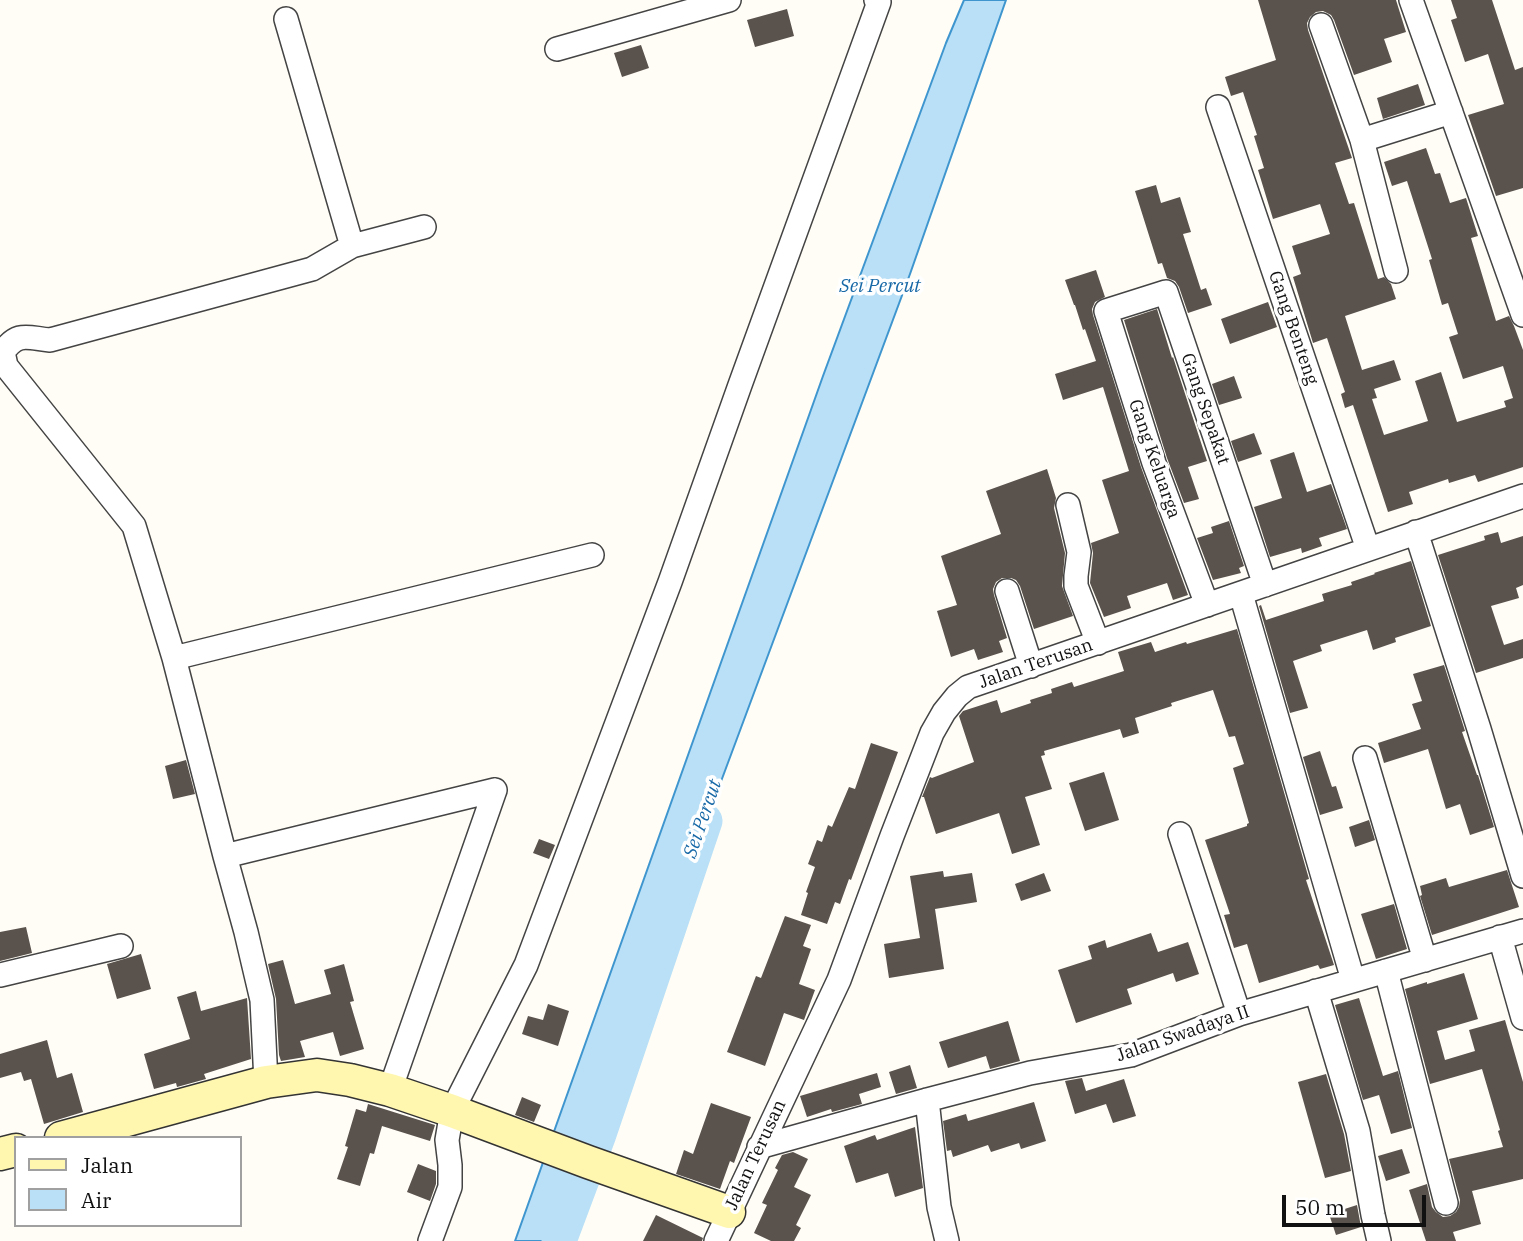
<!DOCTYPE html>
<html>
<head>
<meta charset="utf-8">
<style>
  body { margin:0 }
  #map { position:relative; width:1523px; height:1241px; overflow:hidden; background:#fffdf5; font-family:"IBM Plex Serif",serif }
  canvas { display:block }
  .legend { position:absolute; left:14px; top:1136px; width:228px; height:91px; box-sizing:border-box; background:#fff; border:2px solid #a0a0a0; margin:0; padding:9px 12px; list-style:none; font-size:21px; color:#111 }
  .legend li { display:flex; align-items:center; gap:14px; height:35px }
  .legend b { width:35px; border:2px solid #a0a0a0 }
  .scale { position:absolute; left:1282px; top:1195px; width:144px; height:32px; box-sizing:border-box; border:4px solid #111; border-top:0; padding-left:9px; font-size:21px; line-height:24px; white-space:nowrap; color:#111; -webkit-text-stroke:5px #fff; paint-order:stroke }
</style>
</head>
<body>
<div id="map">
<canvas width="1523" height="1241"></canvas>
<ul class="legend">
<li><b style="height:9px;background:#fff6b0"></b>Jalan</li>
<li><b style="height:19px;background:#b9e0f7"></b>Air</li>
</ul>
<div class="scale">50 m</div>
</div>
<script>
const ctx = document.querySelector('canvas').getContext('2d');
ctx.lineJoin = 'round';
function fill(path, color) { ctx.fillStyle = color; ctx.fill(path, 'evenodd'); }
function trace(path, color, width, dash) { ctx.strokeStyle = color; ctx.lineWidth = width; ctx.lineCap = dash ? 'butt' : 'round'; ctx.setLineDash(dash || []); ctx.stroke(path); }
function write(font, color, halo, rows, align = 'center') {
  ctx.font = font + ' "IBM Plex Serif",serif'; ctx.lineWidth = 7; ctx.setLineDash([]); ctx.textBaseline = 'middle'; ctx.strokeStyle = halo; ctx.fillStyle = color; for (const [text, x, y, turn = 0] of rows) {
    ctx.save(); ctx.translate(x, y); ctx.rotate((+turn || 0) * Math.PI / 180); ctx.textAlign = isNaN(turn) ? turn : align; if (halo) ctx.strokeText(text, 0, 0); ctx.fillText(text, 0, 0); ctx.restore();
  }
}
const water = new Path2D(`
  M964 0H1006L910 274 691 862 559 1241H515L823 376 946 43Z`);
fill(water, '#b9e0f7');
trace(water, '#3f96cf', 2);
trace(new Path2D(`
  M559 1241 599 1134 705 821`), '#b9e0f7', 35);
fill(new Path2D(`
  M1258 0H1396L1406 32 1384 39 1392 62 1354 75 1334 20 1331 15 1323 11 1316 12 1310 17 1307 23 1308 30 1352 158 1335 163 1349 204 1354 203 1378 279 1384 277 1391 284 1396 299 1345 316 1362 370 1394 360 1401 380 1374 389 1377 398 1372 399 1384 435 1428 421 1415 381 1441 372 1457 422 1506 407 1504 401 1513 398 1503 366 1463 379 1449 337 1458 334 1448 303 1442 305 1429 260 1432 259 1407 181 1392 186 1384 162 1426 148 1435 174 1440 173 1450 203 1466 198 1478 236 1471 238 1496 321 1509 316 1514 326 1523 350V467L1478 482 1475 475 1449 483 1448 479 1409 492 1413 504 1388 512 1353 405 1345 408 1341 394 1345 392 1327 338 1313 343 1293 277 1301 274 1292 246 1330 234 1320 204 1273 219 1258 170 1264 168 1254 136 1257 135 1243 92 1231 96 1225 77 1276 60Z
  M1451 0H1492L1515 70 1523 67V188L1496 196 1468 115 1504 104 1488 54 1465 62 1451 20 1457 18Z
  M787 9 794 36 755 47 747 20Z
  M641 45 649 68 622 77 614 53Z
  M1418 84 1425 105 1383 119 1377 98Z
  M1156 185 1161 203 1180 197 1191 232 1183 234 1201 290 1206 288 1212 305 1188 313 1179 287 1175 281 1167 278 1162 263 1158 264 1135 191Z
  M1096 270 1105 297 1095 302 1092 309 1093 315 1141 467 1188 595 1173 600 1167 583 1127 596 1131 608 1104 617 1090 583 1093 553 1091 543 1119 533 1102 480 1129 471 1103 387 1063 400 1055 374 1096 361 1085 329 1083 330 1075 305H1074L1065 280Z
  M1268 302 1277 327 1230 344 1221 319Z
  M1157 309 1172 358 1173 357 1207 461 1188 467 1199 499 1184 503 1167 458 1124 320Z
  M1234 376 1242 398 1219 405 1212 384Z
  M1254 433 1262 454 1238 462 1231 441Z
  M1294 452 1307 492 1331 484 1347 529 1319 538 1322 546 1302 553 1301 548 1270 557 1254 507 1282 498 1270 460Z
  M1047 469 1056 498 1054 508 1065 553 1062 586 1073 616 1034 629 1020 586 1016 580 1011 578H1002L996 582 993 589 994 595 1007 638 999 641 1003 652 978 660 974 649 951 657 937 611 957 605 941 556 1001 534 986 491Z
  M1229 521 1244 566 1239 568 1241 573 1213 580 1197 538 1213 533 1211 527Z
  M1498 532 1501 543 1523 536V585L1516 588 1519 598 1491 606 1504 645 1523 639V658L1476 673 1438 555 1485 540 1484 536Z
  M1411 561 1431 626 1395 638 1396 642 1373 650 1367 630 1320 645 1322 651 1293 661 1308 708 1290 713 1259 606 1261 605 1266 620 1324 601 1322 594 1352 585 1351 582 1375 574 1374 573Z
  M1237 629 1309 879 1306 880 1334 965 1320 969 1318 965 1259 983 1247 944 1234 948 1224 915 1230 914 1205 840 1247 826V824L1249 823 1233 768 1244 764 1235 736 1229 737 1213 690 1171 703 1172 706 1135 718 1139 733 1123 738 1120 729 1044 751 1045 755 1041 756 1052 789 1025 797 1040 845 1012 854 999 813 936 834 924 797H922L930 777 932 778 974 762 959 716 963 711 997 700 1001 713 1031 703 1030 700 1052 693 1051 689 1072 682 1074 687 1124 671 1118 652 1151 642 1155 652 1186 642 1187 644Z
  M1444 665 1465 731 1462 732 1477 775H1478L1494 827 1470 835 1460 804 1446 809 1428 749 1384 763 1378 743 1421 729 1412 704 1422 701 1413 674Z
  M871 743 898 752 851 880 849 879 840 904 835 902 827 924 801 915 808 893 806 892 815 867 808 864 817 840 822 842 828 825 832 827 849 787 855 789Z
  M1320 751 1332 787 1336 786 1343 808 1320 815 1303 757Z
  M186 760 195 794 173 799 165 766Z
  M1104 772 1119 820 1085 831 1069 783Z
  M1369 820 1375 840 1355 847 1349 827Z
  M539 839 555 845 549 859 533 853Z
  M1507 870 1519 907 1432 935 1420 896 1422 895 1420 886 1446 878 1449 887Z
  M943 871 944 877 972 873 977 902 935 909 944 969 889 978 884 944 920 938 910 876Z
  M1044 873 1051 891 1021 901 1015 884Z
  M1394 904 1407 949 1376 959 1361 914Z
  M785 916 811 925 803 946 811 949 799 984 815 990 804 1020 784 1013 765 1066 727 1052 756 976 761 978Z
  M26 927 32 953 0 961V932Z
  M1151 933 1158 952 1188 942 1199 974 1176 982 1173 973 1127 989 1132 1004 1076 1023 1058 970 1092 959 1088 946 1105 940 1107 948Z
  M141 954 151 989 117 999 107 964Z
  M283 960 295 1004 331 994 324 970 344 964 354 1001 350 1002 364 1049 340 1056 333 1032 300 1041 305 1057 281 1061 279 1055 276 999 268 964Z
  M1464 973 1478 1019 1437 1031 1445 1060 1475 1051 1469 1030 1505 1020 1523 1082V1179L1472 1191 1481 1224 1453 1232 1456 1241H1426L1409 1190 1427 1184 1432 1207 1436 1212 1443 1217 1450 1216 1456 1212 1459 1207 1460 1200 1449 1159 1503 1147 1498 1131 1500 1130 1482 1069 1430 1084 1405 989 1427 982V984Z
  M196 991 201 1011 247 998 251 1059 204 1074 206 1079 177 1087 176 1083 154 1089 144 1054 190 1039 177 997Z
  M1359 998 1383 1076 1398 1071 1412 1128 1391 1134 1379 1095 1363 1100 1335 1005Z
  M548 1004 569 1011 558 1046 522 1034 528 1016 543 1020Z
  M1008 1021 1020 1061 990 1069 986 1056 948 1068 939 1042Z
  M47 1040 57 1078 72 1073 83 1112 44 1124 31 1079 24 1081 21 1072 0 1078V1054Z
  M910 1065 917 1088 896 1094 889 1072Z
  M877 1073 881 1087 859 1094 862 1104 832 1112 831 1109 807 1117 800 1096Z
  M1326 1074 1344 1134 1351 1171 1325 1178 1298 1082Z
  M1082 1078 1086 1091 1124 1079 1136 1116 1113 1123 1106 1104 1075 1114 1065 1081Z
  M522 1097 541 1105 534 1122 515 1115Z
  M1034 1102 1046 1141 1021 1149 1019 1143 991 1152 988 1145 953 1157 951 1150 947 1151 943 1121 966 1114 968 1121Z
  M711 1103 751 1117 734 1163 730 1161 720 1189 676 1174 684 1150 693 1154Z
  M368 1104 435 1125 430 1141 382 1126 374 1154 370 1153 360 1186 337 1179 348 1147 345 1146 356 1109 366 1112Z
  M915 1127 923 1188 895 1197 888 1173 856 1183 844 1146 875 1135 877 1140Z
  M1402 1149 1410 1173 1386 1181 1378 1156Z
  M793 1152 808 1159 794 1187 811 1195 796 1225 801 1228 794 1241H771L754 1233 767 1205 762 1203 778 1170 775 1168 782 1155Z
  M418 1164 436 1171V1184L430 1201 407 1192Z
  M1357 1205 1361 1227 1336 1235 1329 1214Z
  M656 1215 703 1238 702 1241H643Z`), '#5a524d');
const street = new Path2D(`
  M1411 0 1523 315
  M286 19 352 246
  M1321 25 1362 140 1451 112
  M557 49 729 0
  M1218 107 1368 549
  M1362 140 1396 271
  M1068 505 1079 552 1076 576V586L1098 643
  M1416 532 1479 729 1523 876
  M1007 591 1031 666
  M1241 594 1353 980
  M1207 605 1154 463 1106 311 1166 292 1265 585
  M174 658 592 555
  M1365 758 1425 960
  M1180 834 1239 1014
  M225 856 495 790
  M1500 937 1523 1018
  M1386 971 1446 1203
  M0 975 121 946
  M1316 991 1358 1131 1373 1215 1379 1241
  M266 1082 262 1000 246 932 225 856 174 658 134 526 6 366 3 352C18 331 27 338 50 340L312 269 352 246 424 227
  M390 1090 495 790
  M927 1100 939 1207 947 1241
  M759 1147 927 1100 1030 1073 1131 1055 1239 1014 1523 931
  M430 1241 450 1187V1165L447 1140 452 1111 526 965 670 582 740 385 879 2 876 0
  M716 1241 839 980 892 836 932 733 944 712 957 696 968 687 1523 496`);
const secondary = new Path2D(`
  M61 1138 266 1082 317 1075 350 1080 390 1090 452 1111 588 1162 729 1212
  M0 1154 16 1150`);
trace(street, '#444', 26);
trace(secondary, '#333', 35);
trace(street, '#fff', 23);
trace(secondary, '#fff6b0', 32);
write('18px', '#111', '#fff', [
  ["Gang Benteng",1293,328,71],
  ["Gang Sepakat",1205,409,71],
  ["Gang Keluarga",1154,459,71],
  ["Jalan Terusan",1036,664,-19],
  ["Jalan Swadaya II",1183,1034,-19],
  ["Jalan Terusan",756,1155,-65]
]);
write('italic 19px', '#1768a6', '#fff', [
  ["Sei Percut",880,287],
  ["Sei Percut",703,819,-71]
]);
</script>
</body>
</html>
